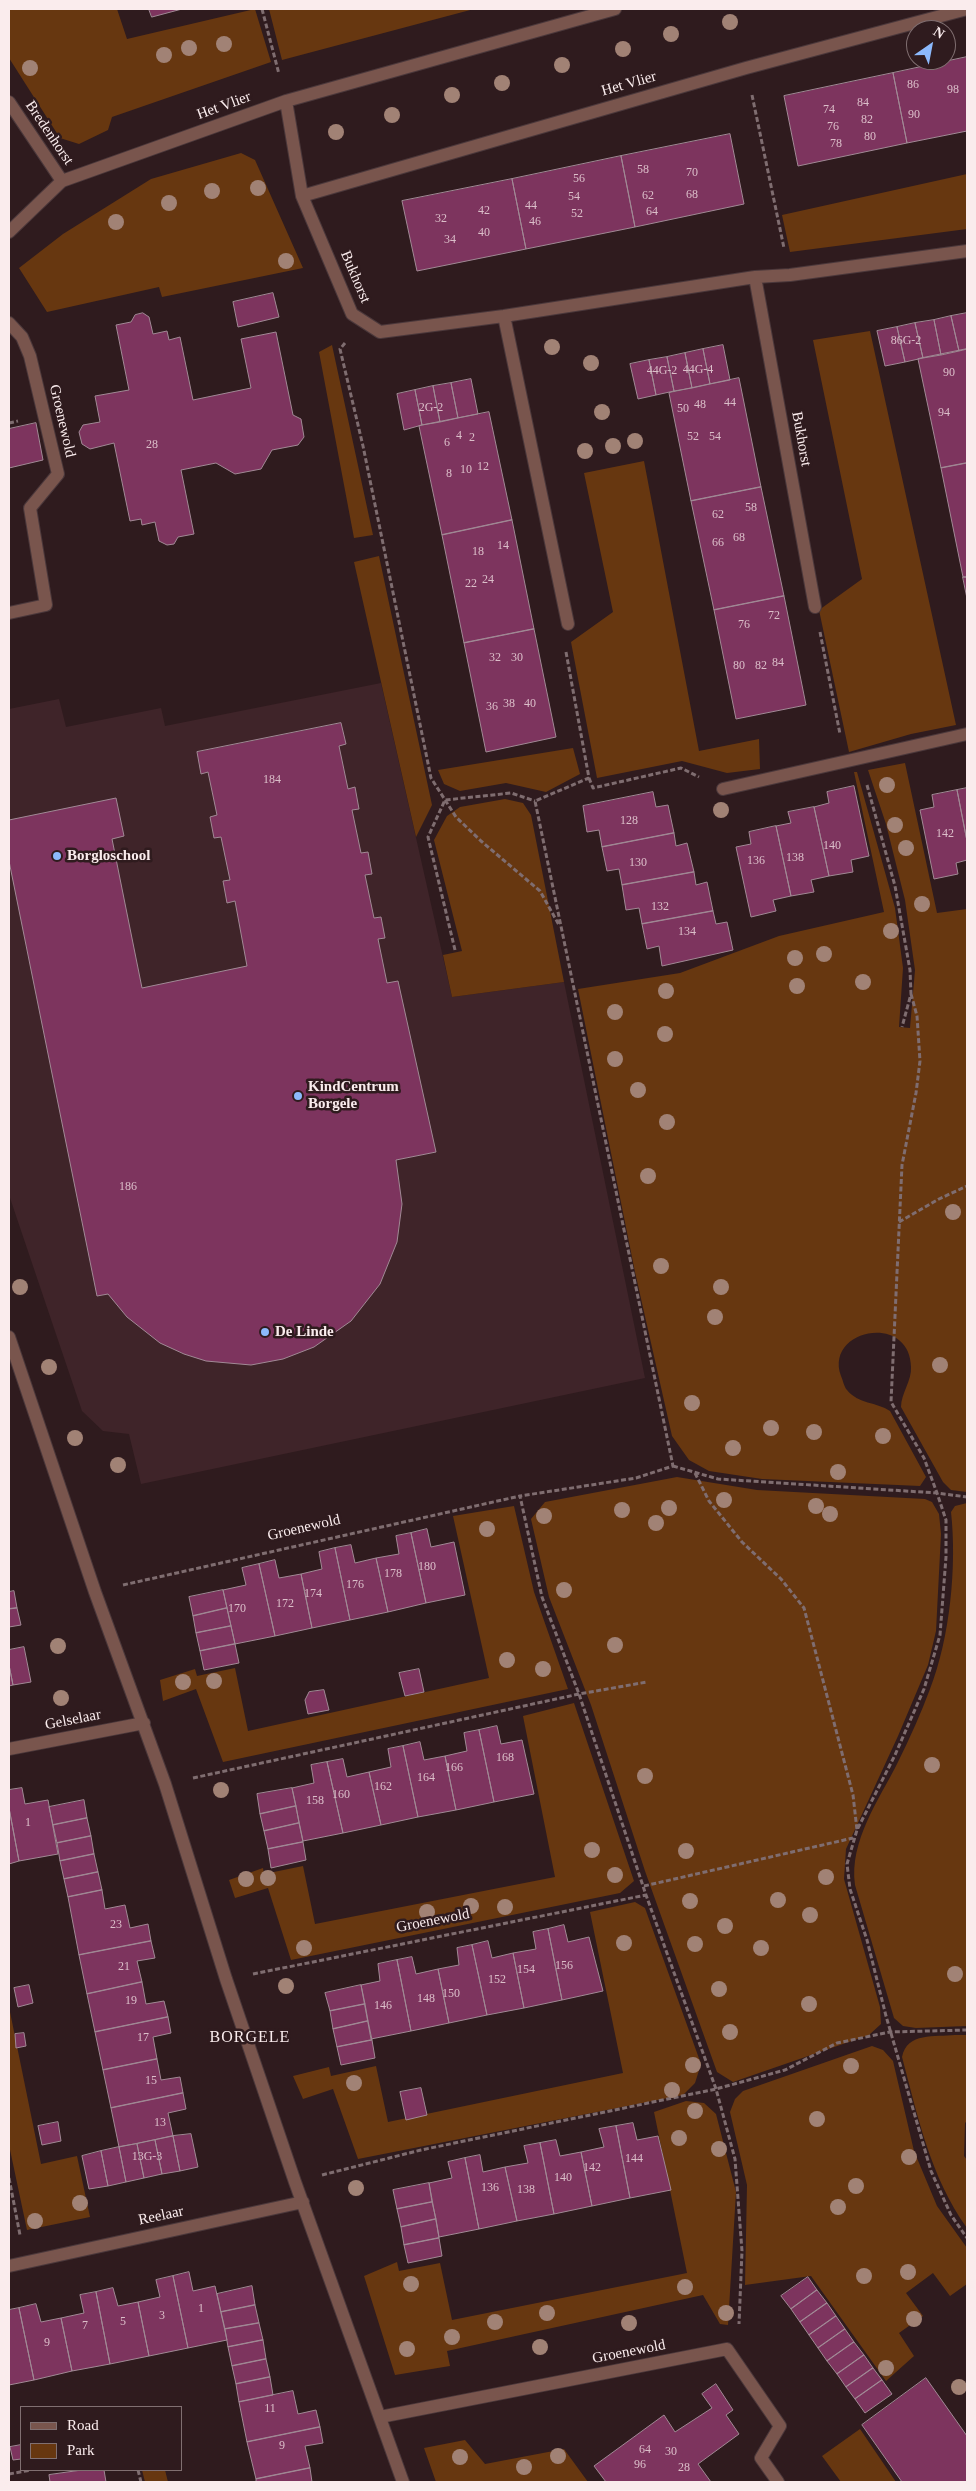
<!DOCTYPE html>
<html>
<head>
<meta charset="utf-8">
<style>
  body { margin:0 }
  #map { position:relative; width:976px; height:2491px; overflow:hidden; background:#2f1b1e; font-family:Georgia,serif }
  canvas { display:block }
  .frame { position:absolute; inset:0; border:10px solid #faeced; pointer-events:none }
  .legend { position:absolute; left:20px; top:2406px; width:162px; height:65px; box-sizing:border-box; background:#2f1b1e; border:1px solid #806f71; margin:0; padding:6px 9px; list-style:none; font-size:15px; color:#faeced }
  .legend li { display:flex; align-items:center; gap:10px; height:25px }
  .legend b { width:25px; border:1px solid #806f71 }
  .north { position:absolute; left:906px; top:20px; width:50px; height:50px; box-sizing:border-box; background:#2f1b1e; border:1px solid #806f71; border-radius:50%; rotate:33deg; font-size:14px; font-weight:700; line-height:20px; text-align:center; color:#faeced }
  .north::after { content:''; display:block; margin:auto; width:18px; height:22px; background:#8cb9fc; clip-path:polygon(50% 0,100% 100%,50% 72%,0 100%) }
</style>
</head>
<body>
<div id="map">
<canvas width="976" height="2491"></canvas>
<div class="frame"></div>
<ul class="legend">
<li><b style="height:6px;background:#79554d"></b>Road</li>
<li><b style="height:14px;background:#673710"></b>Park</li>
</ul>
<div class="north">N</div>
</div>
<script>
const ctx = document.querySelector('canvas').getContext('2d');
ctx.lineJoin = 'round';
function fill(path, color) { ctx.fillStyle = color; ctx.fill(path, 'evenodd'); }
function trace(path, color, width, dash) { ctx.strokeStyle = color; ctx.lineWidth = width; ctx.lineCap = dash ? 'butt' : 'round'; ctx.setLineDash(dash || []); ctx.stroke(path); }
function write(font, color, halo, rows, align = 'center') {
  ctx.font = font + ' Georgia,serif'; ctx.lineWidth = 5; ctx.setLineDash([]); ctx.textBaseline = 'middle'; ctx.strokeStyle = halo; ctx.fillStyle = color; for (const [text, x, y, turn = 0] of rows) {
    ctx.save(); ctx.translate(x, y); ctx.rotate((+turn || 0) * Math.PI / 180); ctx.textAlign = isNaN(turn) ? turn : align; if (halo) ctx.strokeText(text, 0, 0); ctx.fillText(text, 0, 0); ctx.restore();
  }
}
fill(new Path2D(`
  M381 683 452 997 564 982 645 1378 141 1484 129 1434 103 1431 82 1411 9 1195V709L59 699 66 727 161 708 165 726Z`), '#3f2429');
fill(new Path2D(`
  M9 9H117L127 39 255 9 271 62 112 117 108 130 79 144 60 138 9 58Z
  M269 9H474L282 60Z
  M241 153 255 160 303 268 162 297 159 287 47 312 19 268 63 234 151 179Z
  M967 174V229L790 252 782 215Z
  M870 331 956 725 911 734 849 752 819 610 862 579 813 340Z
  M332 345 373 535 354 538 319 352Z
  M644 461 699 751 759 739 760 769 727 773 682 761 597 778 571 642 613 612 584 473Z
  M379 556 432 805 416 837 354 562Z
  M573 748 580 774 546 792 506 783 460 791 444 784 438 770Z
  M905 763 937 913 967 909V1492L951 1490 943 1482 901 1407C901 1394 912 1380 911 1367 910 1312 824 1329 841 1376 843 1380 844 1387 847 1390 858 1404 877 1402 890 1411L926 1477 920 1486 762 1479 709 1471 689 1460 672 1436 635 1272 578 989 680 973 779 936 884 912 854 772H857L895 908 903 968 899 1027 910 1028 915 970 905 900 886 824 868 770Z
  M505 799 523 803 531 815 564 982 452 997 443 955 462 951 434 840 447 816 460 807Z
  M677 1477 757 1490 925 1499 932 1502 939 1514 941 1534 936 1631 928 1665 898 1736 846 1849 844 1879 880 2007 881 2024 869 2035 733 2082 717 2072 645 1871 591 1705 549 1597 531 1519 545 1502Z
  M967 1503V2026L916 2028 903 2026 894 2018 855 1885C849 1841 879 1800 898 1762 910 1738 921 1713 930 1689 950 1638 957 1566 951 1512L955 1506Z
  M514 1506 534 1592 568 1689 223 1762 196 1689 163 1701 160 1680 195 1669 197 1676 235 1668 248 1731 489 1678 453 1516Z
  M574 1703 634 1881 620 1893 291 1960 268 1888 235 1898 229 1880 263 1868 264 1874 303 1866 315 1924 555 1877 523 1716Z
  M635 1902 645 1908 701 2064 695 2083 683 2095 358 2159 333 2089 303 2099 293 2076 329 2067 331 2076 376 2066 388 2122 623 2073 590 1912Z
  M9 2007 41 2164 77 2156 90 2217 27 2230 9 2145Z
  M955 2035H967V2121L965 2123 964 2156 967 2160V2228C930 2176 918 2117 902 2057 907 2032 935 2037 955 2035Z
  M872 2046 883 2050 893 2061 914 2151 937 2206 967 2248V2284L950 2296 933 2273 906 2293 923 2316 899 2333 914 2356 886 2381 811 2276 745 2285 747 2185 730 2112 735 2099 743 2091Z
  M686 2101 704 2103 716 2114 736 2192 728 2325 720 2324 703 2295 447 2351 450 2366 395 2375 364 2276 397 2262 399 2271 440 2263 452 2320 687 2273 654 2112Z
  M860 2429 896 2482H841L822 2456Z
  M465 2440 485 2464 564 2449 588 2482H436L424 2448Z
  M142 2470H165L168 2482H145Z`), '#673710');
const building = new Path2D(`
  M149 9H182L152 17Z
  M967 57V131L907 143 893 73Z
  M893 73 907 143 798 166 784 96Z
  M730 134 744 204 635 227 621 156Z
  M621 156 635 227 526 249 512 179Z
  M512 179 526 249 417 271 402 201Z
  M273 293 279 317 238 327 233 302Z
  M143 313 149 317 153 334 167 331 169 340 180 337 193 400 251 388 241 339 276 332 293 415 301 419 304 437 298 445 272 450 261 469 235 474 216 463 181 470 194 534 178 537 174 544 167 545 159 541 155 522 142 525 141 519 130 521 114 443 90 449 82 444 79 432 83 425 100 422 95 396 129 390 116 325 131 322 135 315Z
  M967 313V349L959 351 951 316Z
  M951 316 959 351 941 355 934 320Z
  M934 320 941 355 923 358 915 323Z
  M915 323 923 358 905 362 897 327Z
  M897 327 905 362 885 366 877 331Z
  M723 345 730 380 710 384 703 349Z
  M703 349 710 384 692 388 685 353Z
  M967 349V463L941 468 918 359Z
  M685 353 692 388 674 391 667 357Z
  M667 357 674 391 656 395 649 360Z
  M649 360 656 395 638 399 630 364Z
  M739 378 761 487 691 501 669 393Z
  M471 379 478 414 458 418 451 383Z
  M451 383 458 418 440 422 433 386Z
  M433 386 440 422 422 425 415 390Z
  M415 390 422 425 404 430 397 394Z
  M489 412 512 520 442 535 419 426Z
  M36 423 43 460 9 468V429Z
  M967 463V577H963L941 468Z
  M761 487 784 596 714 610 691 501Z
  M512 520 534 629 464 643 442 535Z
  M963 577H967V598Z
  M784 596 806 705 736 719 714 610Z
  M534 629 556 737 486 752 464 643Z
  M341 723 346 744 339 746 348 789 355 787 359 809 352 810 361 853 368 852 372 874 365 875 374 918 381 917 385 938 378 939 387 983 398 981 436 1152 396 1160 402 1204 397 1242 380 1284 351 1321 314 1347 283 1359 251 1365 206 1361 184 1354 160 1343 127 1317 108 1294 97 1296 9 861V820L116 798 124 836 112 839 142 988 247 966 235 901 227 903 223 881 230 880 221 837 214 838 210 817 217 815 208 772 201 774 197 752Z
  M854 786 869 856 851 860 853 872 829 876 814 807 829 803 827 792Z
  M967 788V841L957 790Z
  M957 790 967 841V860L956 863 958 874 934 879 920 810 934 807 932 795Z
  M653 792 656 807 668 805 674 833 602 847 599 830 587 832 583 806Z
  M814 807 829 876 811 880 814 892 791 896 776 826 791 823 788 812Z
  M776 826 791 896 773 900 776 911 751 917 736 847 751 844 749 832Z
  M674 833 676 846 687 843 694 872 622 885 619 869 607 871 602 847Z
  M694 872 696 885 707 882 713 911 642 924 639 908 626 910 622 885Z
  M713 911 716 924 727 922 733 950 662 966 659 946 647 949 642 924Z
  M427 1529 431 1547 454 1542 465 1595 426 1603 411 1533Z
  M411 1533 426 1603 388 1612 376 1558 399 1554 396 1536Z
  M351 1545 355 1563 376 1558 388 1612 350 1620 335 1548Z
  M335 1548 350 1620 312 1628 301 1574 322 1569 319 1552Z
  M275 1560 279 1578 301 1574 312 1628 275 1636 259 1564Z
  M259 1564 275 1636 235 1644 223 1590 246 1585 242 1568Z
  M223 1590 227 1608 193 1616 189 1597Z
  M14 1591 17 1608 9 1609V1592Z
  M17 1608 21 1625 9 1627V1609Z
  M227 1608 231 1626 196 1633 193 1616Z
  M231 1626 235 1644 200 1651 196 1633Z
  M235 1644 239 1663 204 1670 200 1651Z
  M24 1647 31 1682 13 1685 9 1665V1650Z
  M9 1665 13 1685 9 1686Z
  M419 1669 424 1692 405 1696 399 1673Z
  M324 1690 329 1710 308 1714 305 1700 309 1692Z
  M497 1726 501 1744 522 1740 534 1794 494 1802 479 1730Z
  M479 1730 494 1802 456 1810 445 1756 467 1751 464 1733Z
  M420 1742 424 1760 445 1756 456 1810 418 1817 403 1746Z
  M403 1746 418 1817 381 1825 369 1772 391 1767 388 1749Z
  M343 1759 347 1777 369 1772 381 1825 343 1833 327 1762Z
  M327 1762 343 1833 303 1841 292 1788 314 1783 311 1765Z
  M22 1788 25 1804 48 1800 58 1854 19 1861 9 1808V1790Z
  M292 1788 296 1806 260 1814 257 1794Z
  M84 1800 87 1818 53 1825 49 1807Z
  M296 1806 299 1823 264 1831 260 1814Z
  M9 1808 19 1861 9 1864Z
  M87 1818 91 1836 57 1843 53 1825Z
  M299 1823 303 1842 268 1849 264 1831Z
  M91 1836 94 1854 60 1861 57 1843Z
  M303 1842 306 1860 271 1868 268 1849Z
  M94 1854 98 1872 64 1879 60 1861Z
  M98 1872 102 1890 68 1897 64 1879Z
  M102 1890 105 1909 125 1905 130 1928 148 1924 151 1941 79 1955 68 1897Z
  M564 1925 568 1942 589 1937 603 1991 562 2000 548 1929Z
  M548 1929 562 2000 524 2008 513 1953 536 1949 533 1932Z
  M151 1941 155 1958 137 1961 142 1982 87 1994 79 1955Z
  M488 1941 492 1958 513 1953 524 2008 487 2015 472 1945Z
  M472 1945 487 2015 449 2023 438 1969 459 1965 457 1948Z
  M412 1957 416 1974 438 1969 449 2023 411 2031 397 1960Z
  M397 1960 411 2031 371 2039 361 1985 380 1981 378 1964Z
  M142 1982 146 2004 164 2001 168 2017 95 2032 87 1994Z
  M29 1985 33 2003 18 2007 14 1988Z
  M361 1985 365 2004 330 2011 325 1993Z
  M365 2004 368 2021 333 2029 330 2011Z
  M168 2017 171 2033 153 2037 157 2059 103 2070 95 2032Z
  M368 2021 372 2040 337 2047 333 2029Z
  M24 2033 26 2046 16 2048 15 2034Z
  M372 2040 375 2058 341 2065 337 2047Z
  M157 2059 161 2080 180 2077 183 2093 111 2108 103 2070Z
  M421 2088 427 2115 406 2120 400 2092Z
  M183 2093 186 2109 168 2113 173 2136 119 2147 111 2108Z
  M58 2122 61 2141 42 2145 38 2126Z
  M633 2123 637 2140 658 2136 671 2190 630 2198 616 2126Z
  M616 2126 630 2198 592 2206 581 2152 604 2147 599 2129Z
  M191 2134 198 2167 180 2171 173 2136Z
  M173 2136 180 2171 162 2174 155 2140Z
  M155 2140 162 2174 144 2178 137 2144Z
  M556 2140 560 2156 581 2152 592 2206 554 2214 540 2143Z
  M540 2143 554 2214 517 2221 505 2167 528 2163 524 2146Z
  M137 2144 144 2178 126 2182 119 2147Z
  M119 2147 126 2182 108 2186 101 2151Z
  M101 2151 108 2186 89 2189 82 2156Z
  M480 2155 483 2172 505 2167 517 2221 479 2229 465 2158Z
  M465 2158 479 2229 439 2237 429 2183 452 2178 448 2162Z
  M429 2183 432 2202 397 2209 393 2190Z
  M432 2202 436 2219 401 2227 397 2209Z
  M436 2219 439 2238 404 2245 401 2227Z
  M439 2238 442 2256 408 2263 404 2245Z
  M189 2272 193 2291 215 2286 227 2340 188 2348 173 2276Z
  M173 2276 188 2348 149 2356 138 2302 160 2297 156 2280Z
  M808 2277 817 2290 791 2309 781 2296Z
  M252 2286 255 2305 221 2312 217 2294Z
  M113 2288 118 2306 138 2302 149 2356 110 2364 96 2292Z
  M817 2290 827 2303 800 2322 791 2309Z
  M96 2292 110 2364 72 2371 61 2318 84 2313 80 2295Z
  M827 2303 836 2316 809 2335 800 2322Z
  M36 2304 41 2322 61 2318 72 2371 34 2380 19 2308Z
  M255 2305 259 2323 225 2329 221 2312Z
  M19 2308 34 2380 9 2385V2310Z
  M836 2316 845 2329 818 2348 809 2335Z
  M259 2323 263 2340 228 2347 225 2329Z
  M845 2329 854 2342 827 2361 818 2348Z
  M263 2340 266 2359 232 2366 228 2347Z
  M854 2342 864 2355 837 2374 827 2361Z
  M864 2355 873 2368 846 2387 837 2374Z
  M266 2359 270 2377 236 2384 232 2366Z
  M873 2368 882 2380 855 2399 846 2387Z
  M270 2377 273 2395 239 2402 236 2384Z
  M926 2378 967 2436V2482H902L862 2425Z
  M882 2380 892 2394 865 2413 855 2399Z
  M716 2384 733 2410 726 2415 739 2434 698 2464 711 2482H606L594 2466 664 2415 675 2432 712 2408 702 2394Z
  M293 2391 298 2414 316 2410 320 2427 247 2442 239 2402Z
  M320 2427 323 2443 305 2446 310 2468 256 2479 247 2442Z
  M21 2445V2459L13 2460 10 2447Z
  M310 2468 312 2482H256V2479Z
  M82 2470H104L106 2482H50L49 2475Z`);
fill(building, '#7d345e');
trace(building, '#a18995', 1);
const street = new Path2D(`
  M286 101 302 196 352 314 380 332 504 316 755 277 790 275 967 251
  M9 102 62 181
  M302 196 746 68 967 9
  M9 232 62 181 286 101 615 9
  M755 277 815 607
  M504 316 568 624
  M9 323 22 337 30 356 58 474 30 508 46 605 9 613
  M723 789 967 734
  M9 1337 95 1592 165 1784 226 1979 295 2182 403 2482
  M9 1749 144 1723
  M9 2266 303 2202
  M380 2417 727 2349 780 2426 761 2458 778 2482`);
trace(street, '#4b383b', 14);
trace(new Path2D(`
  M262 9 279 74
  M752 95 784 248
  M345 343 340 349 363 446 431 778 456 817 481 841 540 891 559 925
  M9 423 18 421
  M820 632 840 734
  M566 652 589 778 535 801 673 1466 636 1478 520 1496 542 1597 579 1694 646 1895 716 2089 735 2159 742 2251 739 2324
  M589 778 593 788 681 768 699 777
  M867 785 895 886 910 970 911 994 902 1027
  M455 950 428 837 445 800 511 793 535 801
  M911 994 917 1016 920 1061 916 1093 902 1165 891 1402 924 1458 937 1493 946 1520V1557L940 1635 924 1689 895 1755 857 1830 847 1864 850 1889 867 1940 886 2016 931 2171 951 2215 967 2238
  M899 1222 939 1199 967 1186
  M673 1466 718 1479 937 1493 967 1497
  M695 1473 709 1501 742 1542 781 1579 804 1608 853 1795 857 1830
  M123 1585 520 1496
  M193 1778 579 1694 647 1682
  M644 1886 853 1838
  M253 1974 646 1895
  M322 2175 421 2150 716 2089 785 2070 837 2043 890 2032 967 2030
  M9 2178 20 2235
  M138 2470 141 2482
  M9 2474 31 2470`), '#7f6d70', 3, [5, 2.5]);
trace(street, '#79554d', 12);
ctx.fillStyle = '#a18275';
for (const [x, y] of [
  [730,22],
  [671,34],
  [224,44],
  [189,48],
  [623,49],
  [164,55],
  [562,65],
  [30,68],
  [502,83],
  [452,95],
  [392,115],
  [336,132],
  [258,188],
  [212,191],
  [169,203],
  [116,222],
  [286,261],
  [552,347],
  [591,363],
  [602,412],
  [635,441],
  [613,446],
  [585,451],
  [887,785],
  [721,810],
  [895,825],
  [906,848],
  [922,904],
  [891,931],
  [824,954],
  [795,958],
  [863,982],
  [797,986],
  [666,991],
  [615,1012],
  [665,1034],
  [615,1059],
  [638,1090],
  [667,1122],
  [648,1176],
  [953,1212],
  [661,1266],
  [20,1287],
  [721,1287],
  [715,1317],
  [940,1365],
  [49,1367],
  [692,1403],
  [771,1428],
  [814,1432],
  [883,1436],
  [75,1438],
  [733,1448],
  [118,1465],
  [838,1472],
  [724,1500],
  [816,1506],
  [669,1508],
  [622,1510],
  [830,1514],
  [544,1516],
  [656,1523],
  [487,1529],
  [564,1590],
  [615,1645],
  [58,1646],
  [507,1660],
  [543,1669],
  [214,1681],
  [183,1682],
  [61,1698],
  [932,1765],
  [645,1776],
  [221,1790],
  [592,1850],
  [686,1851],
  [615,1875],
  [826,1877],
  [268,1878],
  [246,1879],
  [778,1900],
  [690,1901],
  [471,1906],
  [505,1907],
  [427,1912],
  [810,1915],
  [725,1926],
  [624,1943],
  [695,1944],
  [304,1948],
  [761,1948],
  [955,1974],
  [286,1986],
  [719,1989],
  [809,2004],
  [730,2032],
  [693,2065],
  [851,2066],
  [354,2083],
  [672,2090],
  [695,2111],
  [817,2119],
  [679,2138],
  [719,2149],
  [909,2157],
  [856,2186],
  [356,2188],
  [80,2203],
  [838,2207],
  [35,2221],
  [908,2272],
  [864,2276],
  [411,2284],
  [685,2287],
  [547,2313],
  [726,2313],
  [914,2319],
  [495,2322],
  [629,2323],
  [452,2337],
  [540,2347],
  [407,2349],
  [886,2368],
  [959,2387],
  [558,2456],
  [460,2457],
  [524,2467]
]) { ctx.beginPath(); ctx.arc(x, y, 8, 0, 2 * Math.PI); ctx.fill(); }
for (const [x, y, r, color] of [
  [57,856,5,"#8cb9fc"],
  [298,1096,5,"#8cb9fc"],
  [265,1332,5,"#8cb9fc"]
]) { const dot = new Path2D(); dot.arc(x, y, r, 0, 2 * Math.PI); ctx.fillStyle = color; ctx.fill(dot); trace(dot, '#2f1b1e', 2); }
write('12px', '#dbbec9', null, [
  ["86",913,85],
  ["98",953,90],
  ["84",863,103],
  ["74",829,110],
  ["90",914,115],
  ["82",867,120],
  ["76",833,127],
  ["80",870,137],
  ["78",836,144],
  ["58",643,170],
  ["70",692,173],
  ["56",579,179],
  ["68",692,195],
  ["62",648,196],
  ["54",574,197],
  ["44",531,206],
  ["42",484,211],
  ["64",652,212],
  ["52",577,214],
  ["32",441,219],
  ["46",535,222],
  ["40",484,233],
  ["34",450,240],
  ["86G-2",906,341],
  ["44G-4",698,370],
  ["44G-2",662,371],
  ["90",949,373],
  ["44",730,403],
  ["48",700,405],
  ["2G-2",431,408],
  ["50",683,409],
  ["94",944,413],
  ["4",459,436],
  ["52",693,437],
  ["54",715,437],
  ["2",472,438],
  ["6",447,443],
  ["28",152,445],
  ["12",483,467],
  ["10",466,470],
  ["8",449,474],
  ["58",751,508],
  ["62",718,515],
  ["68",739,538],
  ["66",718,543],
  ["14",503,546],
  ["18",478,552],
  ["24",488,580],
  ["22",471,584],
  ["72",774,616],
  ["76",744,625],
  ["32",495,658],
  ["30",517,658],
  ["84",778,663],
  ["80",739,666],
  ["82",761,666],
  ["38",509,704],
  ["40",530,704],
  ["36",492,707],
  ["184",272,780],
  ["128",629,821],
  ["142",945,834],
  ["140",832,846],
  ["138",795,858],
  ["136",756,861],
  ["130",638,863],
  ["132",660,907],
  ["134",687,932],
  ["186",128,1187],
  ["180",427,1567],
  ["178",393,1574],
  ["176",355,1585],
  ["174",313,1594],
  ["172",285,1604],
  ["170",237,1609],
  ["168",505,1758],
  ["166",454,1768],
  ["164",426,1778],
  ["162",383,1787],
  ["160",341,1795],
  ["158",315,1801],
  ["1",28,1823],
  ["23",116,1925],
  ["156",564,1966],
  ["21",124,1967],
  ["154",526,1970],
  ["152",497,1980],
  ["150",451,1994],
  ["148",426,1999],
  ["19",131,2001],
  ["146",383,2006],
  ["17",143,2038],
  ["15",151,2081],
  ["13",160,2123],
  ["13G-3",147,2157],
  ["144",634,2159],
  ["142",592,2168],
  ["140",563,2178],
  ["136",490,2188],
  ["138",526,2190],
  ["1",201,2309],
  ["3",162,2316],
  ["5",123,2322],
  ["7",85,2326],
  ["9",47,2343],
  ["11",270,2409],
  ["9",282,2446],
  ["64",645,2450],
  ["30",671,2452],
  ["96",640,2465],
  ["28",684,2468]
]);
write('15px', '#faeced', '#2f1b1e', [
  ["Het Vlier",629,84,-16],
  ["Het Vlier",224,106,-20],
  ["Bredenhorst",49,133,56],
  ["Bukhorst",355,277,67],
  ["Groenewold",62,421,77],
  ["Bukhorst",801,439,80],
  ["Groenewold",304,1528,-13],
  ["Gelselaar",73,1720,-11],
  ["Groenewold",433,1921,-11],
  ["Reelaar",161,2216,-12],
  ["Groenewold",629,2352,-11]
]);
write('bold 15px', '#faeced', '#2f1b1e', [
  ["Borgloschool",67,856],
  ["KindCentrum",308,1087],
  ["Borgele",308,1104],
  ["De Linde",275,1332]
], 'left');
ctx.letterSpacing = '1px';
write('16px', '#faeced', '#2f1b1e', [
  ["BORGELE",250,2038]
]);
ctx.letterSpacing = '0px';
</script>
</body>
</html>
